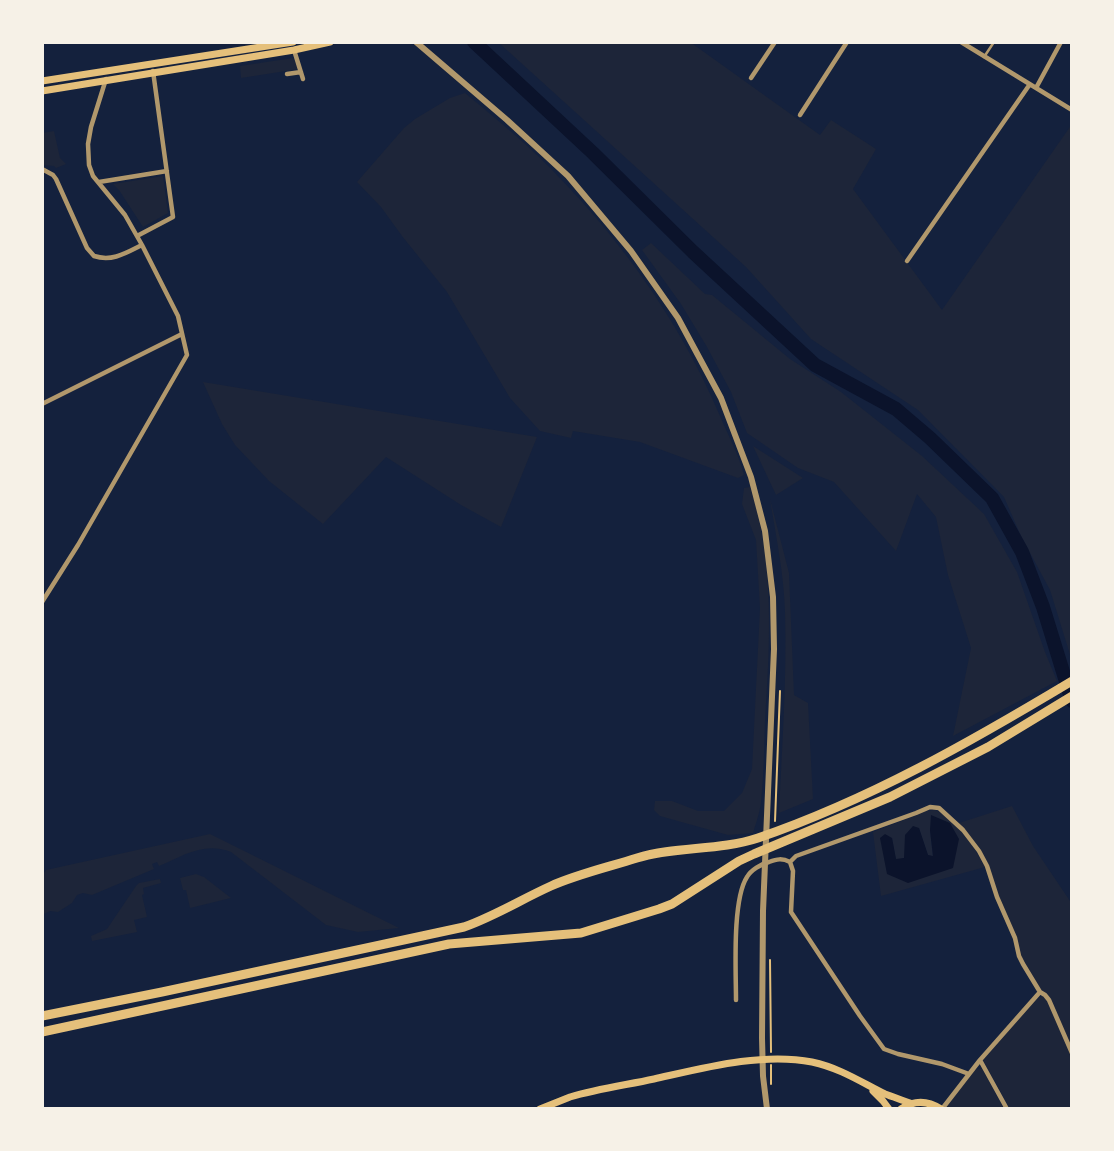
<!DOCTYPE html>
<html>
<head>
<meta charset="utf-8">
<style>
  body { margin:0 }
  #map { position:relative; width:1114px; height:1151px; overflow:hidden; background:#14213d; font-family:"Noto Serif",serif }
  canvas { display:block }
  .frame { position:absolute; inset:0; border:44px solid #f6f1e7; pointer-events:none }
</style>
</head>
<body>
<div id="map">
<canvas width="1114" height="1151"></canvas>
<div class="frame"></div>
</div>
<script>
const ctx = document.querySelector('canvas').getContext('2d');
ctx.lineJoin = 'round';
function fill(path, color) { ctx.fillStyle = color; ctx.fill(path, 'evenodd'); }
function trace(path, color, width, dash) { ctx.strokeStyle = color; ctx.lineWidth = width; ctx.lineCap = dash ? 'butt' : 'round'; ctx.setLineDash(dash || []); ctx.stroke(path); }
fill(new Path2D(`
  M498 42H690L820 135 831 120 876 149 853 189 942 310 1072 124V661L1050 590 1021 536 1004 497 918 410 811 339 746 267Z
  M293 58 299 69 241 78 240 66Z
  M465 93C490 114 515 134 538 156 614 230 679 318 720 416 728 435 739 455 744 475L738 478 640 442 573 431 571 438 540 431 510 398 447 292 402 236 381 207 357 182 404 128 415 119 450 98Z
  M54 131 60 158 66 164 56 168 54 166 42 165V133Z
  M163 176 168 213 143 227 119 190 113 184Z
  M651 243 705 294 712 295 790 359 841 392 922 456 984 514 1017 572 1045 652 1057 681 953 736 971 648 948 575 936 517 917 494 896 551 834 482 798 468 747 433 731 392 707 347 681 304 642 250Z
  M203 382 537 437 501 527 461 505 386 457 323 524 269 481 235 445 222 424Z
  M753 446 803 478 776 495Z
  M750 487C775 563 770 643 765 721 764 748 764 775 761 802 760 812 756 823 753 833L728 835 660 816 654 810 655 801H672L698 811H724L742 793 752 769 760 608 756 540 742 504 744 488Z
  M770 499 789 573 794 695 808 703 813 799 779 813C782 746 787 679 785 612 784 574 776 537 770 499Z
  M1012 806 1033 846 1072 904V1109H1010L983 1060 1036 1000 1046 993 1040 989 1024 964 998 897 988 866 959 823Z
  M935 810C959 820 973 846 985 867L881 896 873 832 917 815 925 811ZM919 828 928 855 933 857 930 830 952 868 887 874 892 838 896 860 905 858V835Z
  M210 834 399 928 358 932 326 925 231 852C205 841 182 856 159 866L157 862 152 864 154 869 92 895 83 893 77 895 72 903 58 912 50 911 42 915V876L46 870Z
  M196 874 204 877 231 898 190 908 186 890H183L180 878Z
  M160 879 161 883 143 888 144 894 142 895 147 917 134 920 137 932 92 941 91 936 107 929 136 886 139 883Z
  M977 1069H982L1004 1109H940L972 1072Z`), '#1d2539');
fill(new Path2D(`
  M931 815 950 823 959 839 953 868 908 883 887 874 880 838 885 834 892 838 896 859 904 858 905 835 913 826 919 828 928 855 933 856 930 830Z`), '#0b132b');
trace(new Path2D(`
  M474 42 593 153 693 252 815 365 896 409 930 438 992 498 1022 552 1043 607 1072 701`), '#0b132b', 14);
trace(new Path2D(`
  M775 821 780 691
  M770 960 771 1052
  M771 1065V1084`), '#e5c07b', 2);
trace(new Path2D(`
  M984 57 994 42`), '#b1986c', 2.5);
trace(new Path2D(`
  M961 42 1072 110
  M294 50 303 79
  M287 74 301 72
  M751 78 775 42
  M1036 88 1061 42
  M800 115 847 42
  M42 169 53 175 56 179 87 248 94 256C112 262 126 253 142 245
  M99 182 167 171
  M137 236 173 217 153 71
  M907 261 1030 84
  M42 404 182 334
  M42 602 78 545 187 355 178 316 142 245 125 215 93 176 89 165 88 144 91 127 106 79
  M790 862 796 856 916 813 930 807 939 808 963 830 979 851 987 866 997 897 1015 938 1019 956 1023 964 1040 992
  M736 1000C736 971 732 900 747 877 751 870 761 864 769 862 777 859 782 858 790 862L793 871 791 912 860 1016 884 1049 898 1054 942 1064 969 1074
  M980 1060 1007 1109
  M942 1109 980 1060 1040 992 1045 995 1049 1000 1072 1053`), '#b1986c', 4.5);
trace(new Path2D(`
  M416 42 507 120 568 176 631 251 678 318 721 398 751 477 765 531 773 597 774 649 763 911 762 1038 763 1076 767 1109`), '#b1986c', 6);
trace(new Path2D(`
  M42 81 293 42
  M42 91 294 50 330 42
  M873 1091 883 1101 889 1109
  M540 1109C550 1105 560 1101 570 1097 597 1089 626 1085 654 1079 703 1068 762 1052 812 1062 840 1068 861 1082 885 1094 893 1097 902 1100 910 1103
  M901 1109C914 1100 927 1100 941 1109`), '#e5c07b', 7);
trace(new Path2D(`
  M42 1016 162 992 464 927C495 916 522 899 551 886 578 874 609 867 637 858 676 846 719 851 758 838 869 800 972 741 1072 681
  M42 1032 449 944 581 933 659 909 672 904 739 861 754 854 890 797 988 747 1072 696`), '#e5c07b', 9);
</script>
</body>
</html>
